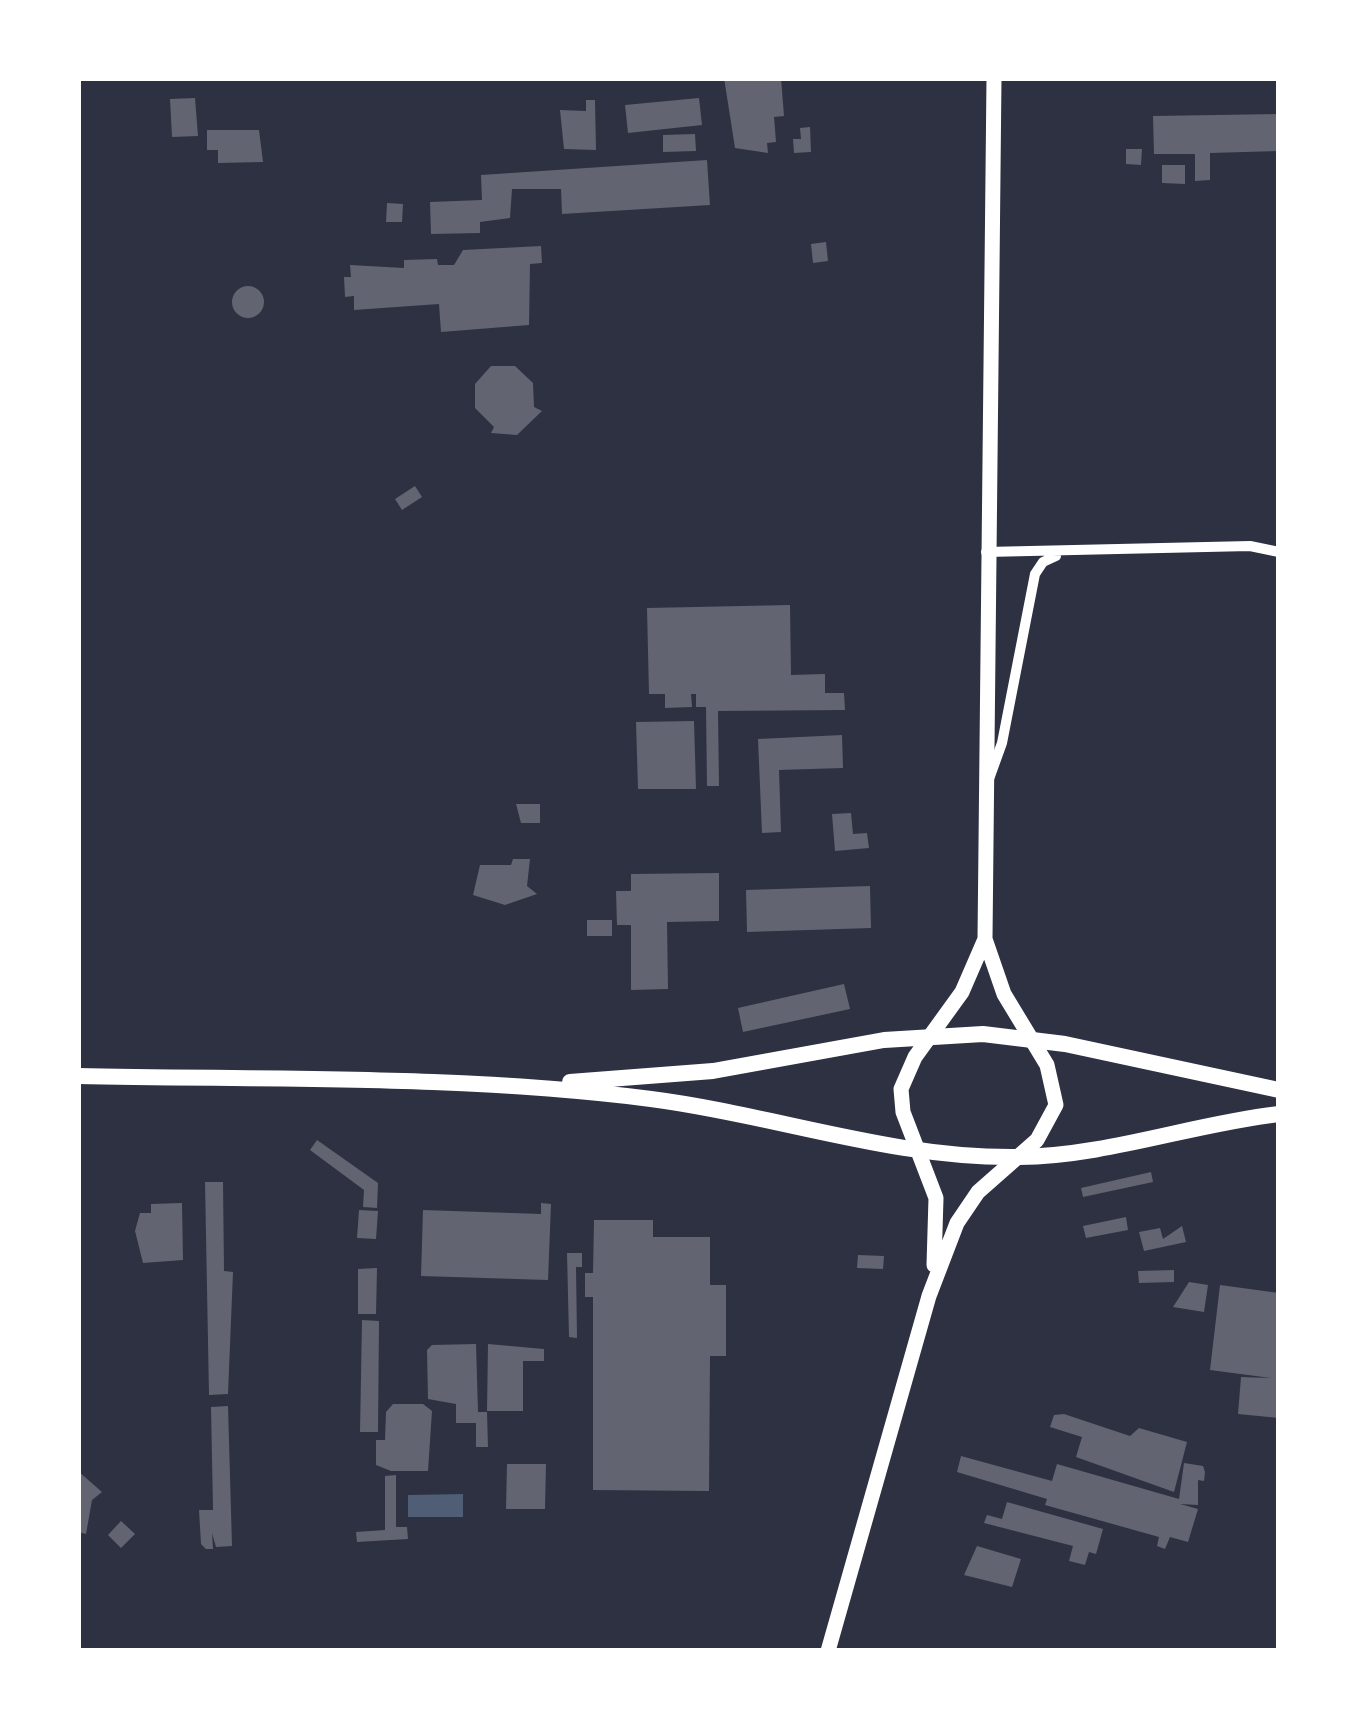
<!DOCTYPE html>
<html>
<head>
<meta charset="utf-8">
<style>
  body { margin:0 }
  #map { position:relative; width:1357px; height:1729px; overflow:hidden; background:#2d3142; font-family:Quicksand,sans-serif }
  canvas { display:block }
  .frame { position:absolute; inset:0; border:81px solid #fff; pointer-events:none }
</style>
</head>
<body>
<div id="map">
<canvas width="1357" height="1729"></canvas>
<div class="frame"></div>
</div>
<script>
const ctx = document.querySelector('canvas').getContext('2d');
ctx.lineJoin = 'round';
function fill(path, color) { ctx.fillStyle = color; ctx.fill(path, 'evenodd'); }
function trace(path, color, width, dash) { ctx.strokeStyle = color; ctx.lineWidth = width; ctx.lineCap = dash ? 'butt' : 'round'; ctx.setLineDash(dash || []); ctx.stroke(path); }
fill(new Path2D(`
  M463 1494V1517H408V1495Z`), '#4f5d75');
fill(new Path2D(`
  M724 78H781L784 116 774 117 776 142 767 143 768 153 735 148Z
  M195 98 198 136 172 137 170 99Z
  M699 98 702 125 628 133 625 105Z
  M586 100H595L596 150 564 149 560 110 586 111Z
  M1279 114V151L1210 153V180L1195 181V154H1154L1153 116Z
  M810 127 811 152 794 153 793 139H801L800 128Z
  M207 130H259L263 162 218 163V150H207Z
  M695 134 696 151 663 152V135Z
  M1126 149H1142L1141 165 1126 164Z
  M707 160 710 205 562 214 561 189H512L510 218 480 222V233L431 234 430 202 482 200 481 175Z
  M1162 165H1185V184L1162 183Z
  M387 203 403 204 402 222H386Z
  M826 242 828 261 813 263 811 244Z
  M541 246 542 263 530 264 529 325 441 332 439 304 354 310V296L345 297 344 277H351L350 265 404 268V260L437 259 438 265H454L463 250Z
  M232 302a16 16 0 1 1 32 0a16 16 0 1 1-32 0Z
  M491 366H515L533 383 534 407 542 411 517 435 491 433 494 427 475 408V384Z
  M415 486 422 497 402 510 395 499Z
  M790 605 791 675 825 674V693H844L845 710 718 711 719 786H707L706 707H696V694H691L692 707 665 708V694H649L647 608Z
  M694 721 696 789H638L636 722Z
  M842 735 843 768 779 770 781 832 762 833 758 739Z
  M516 804H540V823H521Z
  M851 813 853 834 867 833 869 848 835 851 832 814Z
  M513 859H530L527 886 537 894 505 905 473 895 480 865H511Z
  M719 873V921L667 922 668 989 631 990V925H617L616 891H631V874Z
  M870 886 871 928 747 932 746 890Z
  M587 920H612V936H587Z
  M844 984 850 1009 743 1032 738 1008Z
  M317 1140 378 1183 377 1208 363 1207 364 1190 310 1150Z
  M1151 1172 1153 1182 1083 1197 1081 1188Z
  M205 1182H223L224 1271 233 1272 228 1394 209 1395Z
  M182 1203 183 1260 143 1263 135 1231 140 1213H151V1204Z
  M541 1203 551 1204 548 1280 421 1276 423 1210 541 1214Z
  M359 1210 378 1211 376 1239 357 1238Z
  M1126 1217 1128 1230 1086 1238 1083 1226Z
  M594 1220H653V1237H710V1285H726V1356H710L709 1491 593 1490V1297H585V1273H593Z
  M1182 1226 1186 1242 1144 1251 1139 1232 1160 1228 1163 1239Z
  M567 1253H582V1267H576L577 1338 569 1337Z
  M858 1255 884 1256 883 1269 857 1268Z
  M377 1268 376 1314H358V1269Z
  M1174 1270V1282L1139 1283 1138 1271Z
  M1189 1282 1208 1285 1204 1312 1173 1307Z
  M1220 1285 1279 1293V1418L1238 1414 1241 1377 1271 1378 1210 1370Z
  M362 1320 379 1321 378 1432H360Z
  M476 1344 478 1412H487L488 1447H476V1423H456V1404L428 1399 427 1350 432 1345Z
  M488 1344 544 1349V1361H523V1411H487Z
  M393 1404H423L432 1411 428 1471H391L376 1465V1440H385L386 1412Z
  M228 1406 232 1546 216 1547 212 1533 213 1549H206L201 1544 199 1510H213L211 1407Z
  M1064 1414 1130 1436 1139 1428 1187 1442 1174 1492 1076 1457 1082 1437 1050 1427 1054 1415Z
  M961 1456 1052 1481 1057 1464 1179 1499 1184 1463 1203 1466 1205 1472 1204 1481 1198 1480V1505L1180 1504 1198 1509 1188 1542 1170 1537 1165 1549 1157 1546 1159 1537 1045 1505 1047 1499 957 1472Z
  M507 1464H546L545 1509H506Z
  M78 1471 102 1492 92 1500 86 1534 78 1532Z
  M396 1475V1527H407L408 1539 357 1542 356 1532 385 1530V1476Z
  M1007 1502 1103 1529 1096 1554 1089 1552 1085 1565 1069 1561 1073 1546 984 1523 987 1515 1002 1519Z
  M121 1521 135 1534 121 1548 108 1535Z
  M977 1546 1021 1559 1012 1587 964 1575Z`), '#626471');
trace(new Path2D(`
  M986 552 1250 546 1279 552
  M989 779 1002 743 1035 574 1043 562 1056 556`), '#fff', 10);
trace(new Path2D(`
  M934 1265 936 1198 903 1112 901 1089 915 1057 962 992 985 939
  M828 1651 929 1296 957 1223 978 1192 1037 1140 1056 1105 1047 1065 1004 994 985 939 994 78`), '#fff', 15);
trace(new Path2D(`
  M78 1076C268 1080 462 1075 651 1099 775 1115 893 1159 1019 1157 1107 1156 1192 1124 1279 1114
  M570 1082 713 1071 884 1040 983 1034 1065 1044 1279 1090`), '#fff', 16);
</script>
</body>
</html>
